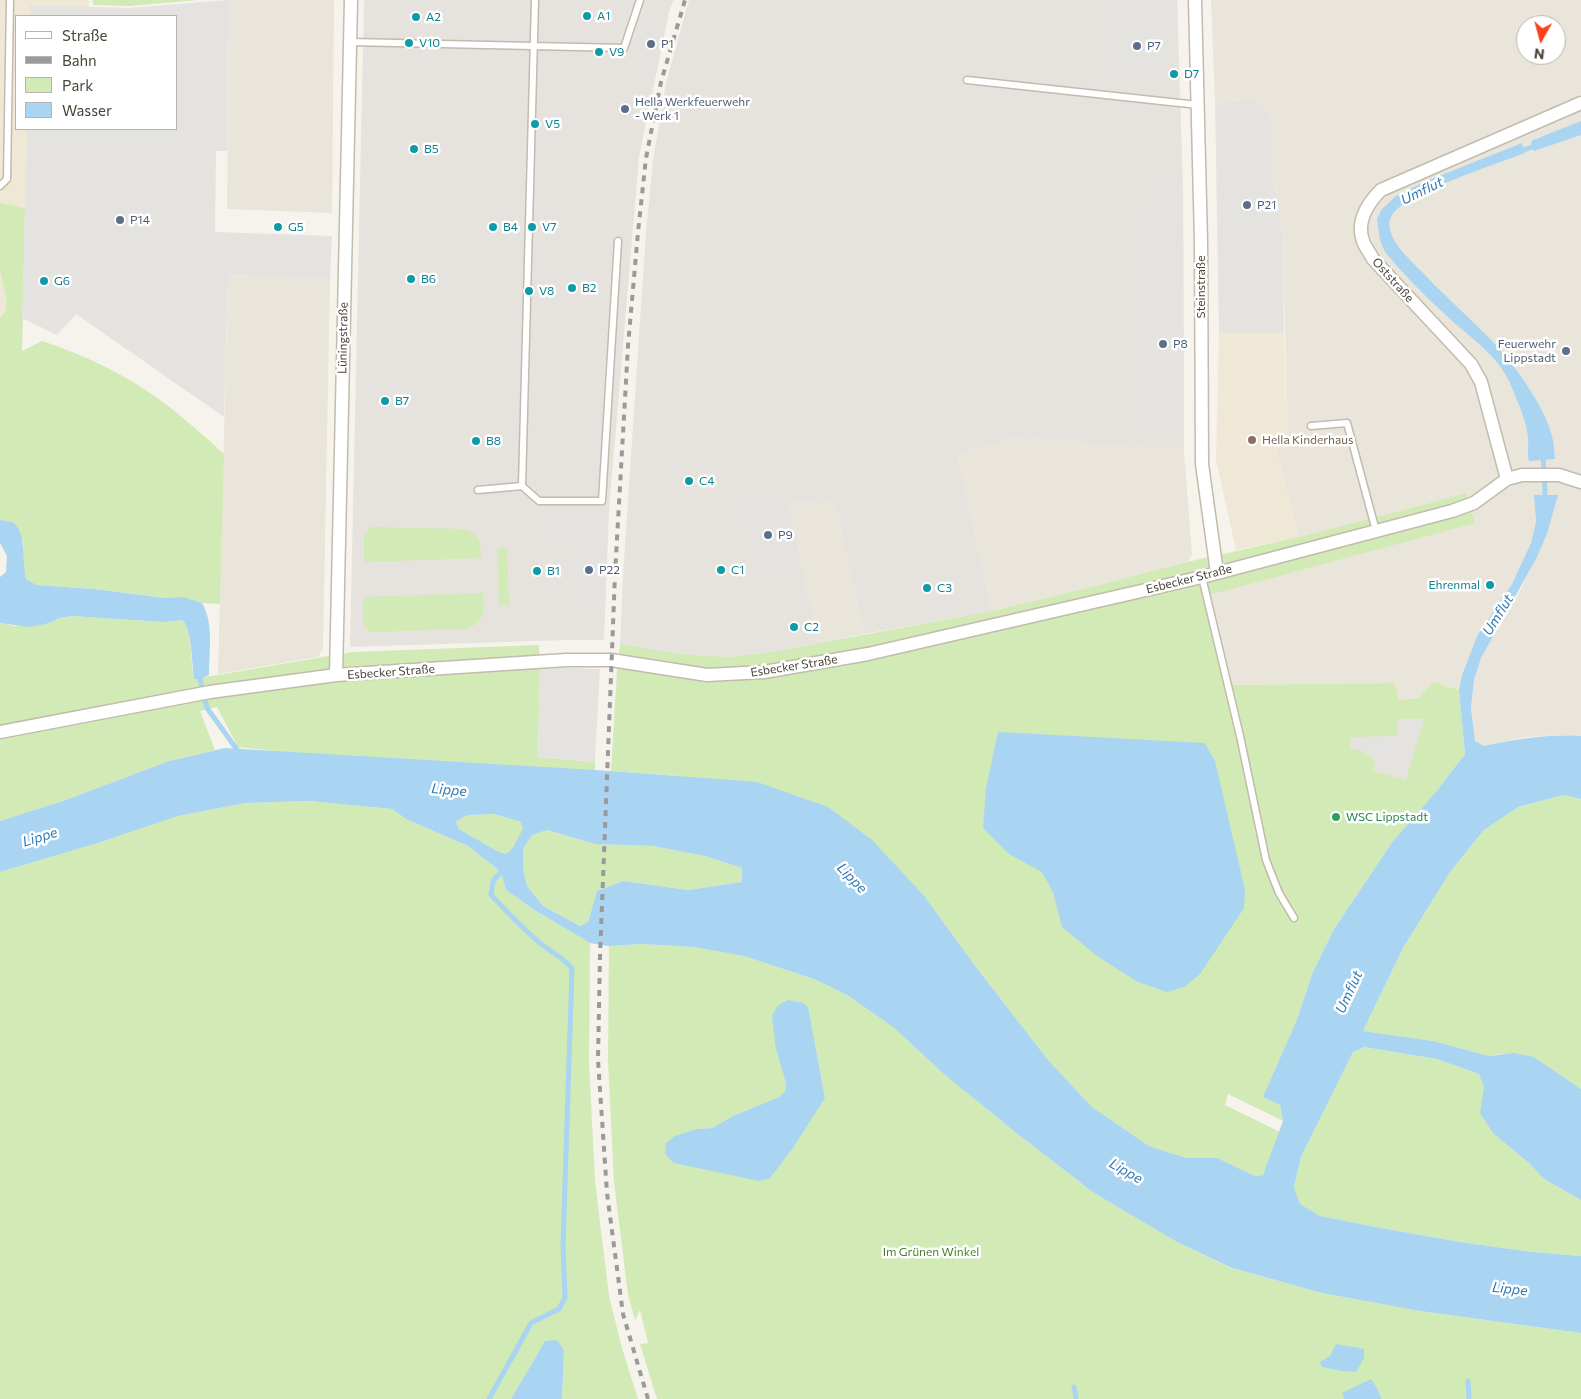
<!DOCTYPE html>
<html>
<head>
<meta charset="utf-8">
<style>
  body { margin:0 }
  #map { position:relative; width:1581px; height:1399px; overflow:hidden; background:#f6f3ec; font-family:Commissioner,sans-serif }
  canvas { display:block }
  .legend { position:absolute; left:15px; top:15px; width:162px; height:115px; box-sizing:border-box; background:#fff; border:1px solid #b7b4b0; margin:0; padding:6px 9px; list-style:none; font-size:15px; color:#4b4439 }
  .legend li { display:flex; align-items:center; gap:10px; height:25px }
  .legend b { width:25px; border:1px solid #b7b4b0 }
  .north { position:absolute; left:1516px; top:15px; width:50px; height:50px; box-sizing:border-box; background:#fff; border:1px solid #b7b4b0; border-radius:50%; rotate:187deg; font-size:14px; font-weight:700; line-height:20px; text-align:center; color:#4b4439 }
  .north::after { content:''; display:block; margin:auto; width:18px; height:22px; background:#fc3f1d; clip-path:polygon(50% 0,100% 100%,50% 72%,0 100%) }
</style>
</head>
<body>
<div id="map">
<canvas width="1581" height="1399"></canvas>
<ul class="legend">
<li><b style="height:6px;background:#fff"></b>Straße</li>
<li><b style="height:6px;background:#9a9a9a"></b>Bahn</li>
<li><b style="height:14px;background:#d2eab5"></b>Park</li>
<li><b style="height:14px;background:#a9d4f2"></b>Wasser</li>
</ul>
<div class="north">N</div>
</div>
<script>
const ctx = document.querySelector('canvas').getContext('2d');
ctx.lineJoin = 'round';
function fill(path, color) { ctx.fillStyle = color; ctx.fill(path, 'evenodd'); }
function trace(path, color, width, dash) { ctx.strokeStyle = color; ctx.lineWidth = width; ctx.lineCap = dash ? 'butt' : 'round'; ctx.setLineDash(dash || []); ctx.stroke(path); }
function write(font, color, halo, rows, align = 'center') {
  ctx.font = font + ' Commissioner,sans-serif'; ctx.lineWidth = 5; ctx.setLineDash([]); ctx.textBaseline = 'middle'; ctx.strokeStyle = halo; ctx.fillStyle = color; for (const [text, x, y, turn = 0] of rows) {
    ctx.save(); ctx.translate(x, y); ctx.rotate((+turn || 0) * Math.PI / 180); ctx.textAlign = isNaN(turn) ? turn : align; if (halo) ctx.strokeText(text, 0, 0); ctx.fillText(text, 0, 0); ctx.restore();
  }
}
fill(new Path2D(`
  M229 0H334L332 213 227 209Z
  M1211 0H1581V736L1561 735 1526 737 1484 746 1475 741 1471 708 1474 680 1481 658 1496 628 1517 597 1547 534 1535 495 1536 521 1531 543 1512 584 1477 636 1462 675 1459 690 1433 682 1418 698 1399 700 1393 683 1227 685 1206 596 1475 522 1467 493 1299 537 1276 450 1287 433 1283 230 1273 180V126L1259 99 1215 102ZM1526 25H1556V55H1526Z
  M228 275 330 278 323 649 318 657 218 674Z
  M1015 438 1184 451 1192 555 1187 562 1083 589 992 611 958 455Z
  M834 501 864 634 819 643 789 502 820 503Z`), '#eae5da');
fill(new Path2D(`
  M364 0H674L670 8 639 157 609 511 604 640H566L350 647Z
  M689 0H1177L1183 187 1184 451 1015 438 958 455 992 611 864 634 834 501 820 503 789 502 819 643 771 652 728 657 680 654 620 644 623 575 646 232 653 160 666 83Z`), '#e6e2dd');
fill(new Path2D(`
  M0 0H89V8L30 5V16H16V129H27L22 351 0 356Z
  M1219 333H1284L1287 447 1276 450 1299 537 1236 550 1216 460Z`), '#efe8d6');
fill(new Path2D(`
  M93 0H198L129 6 93 5Z
  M0 203 25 208 22 351 42 341C81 354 121 372 156 397 180 414 202 434 224 454L220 604 202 603 184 597 164 598 94 589 35 585 26 579 24 569 23 542 12 522 0 520V318L5 312 7 300 0 271Z
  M1467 493 1475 523 1206 596 1227 685 1394 683 1399 700 1418 698 1433 682 1459 690 1465 754 1435 793 1393 841 1334 929 1313 972 1296 1022 1264 1097 1280 1105 1283 1121 1228 1094 1225 1105 1280 1132 1263 1175 1255 1176 1217 1158H1186L1149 1146 1092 1107 1048 1060 979 971 925 897 681 776 611 771 617 671 620 644 680 654 728 657 771 652 992 611 1083 589 1187 562 1299 537Z
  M371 527 463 529C480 533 481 543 481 558L364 562V536Z
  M507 547 509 605H499L497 548Z
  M483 593C484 612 486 620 467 629L371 632 363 626V597Z
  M72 616 164 622 182 620C192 629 191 665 194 679L352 652 539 645 540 667 538 757 595 762V771L294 753 238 747 217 707 200 711 215 750 169 761 66 800 0 821V623L15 626 46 624 60 618Z
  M1563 795 1581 799V1089L1534 1057 1498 1054 1489 1056 1433 1041 1363 1031 1403 948 1450 872 1484 830 1518 807Z
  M310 801 392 809 406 819 468 846 501 872 506 890 536 911 590 943 589 1063 595 1181 609 1296 622 1348 638 1399H562L564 1350 545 1341 511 1399H0V872L98 843 178 816 245 803Z
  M494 814 521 822 524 829 512 849 506 854 499 852 459 829 456 820 468 815Z
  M547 830 595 844 653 846 705 856 742 868V882L688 890 623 881 597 891 588 922 580 926 543 906 527 886 523 869V849L532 835Z
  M642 944 693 947 744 956 814 979 847 995 893 1027 945 1075 1015 1132 1094 1193 1177 1242 1231 1268 1322 1293 1420 1311 1581 1333V1399H1382L1377 1388 1343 1393 1344 1399H657L640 1344 648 1343 640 1310 635 1320 628 1295 614 1182 608 1060 609 946ZM808 1008 825 1098 795 1145 711 1169 674 1163 697 1129 712 1128 733 1116 779 1097 785 1091 786 1084 776 1049Z
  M1364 1047 1437 1059 1479 1074 1484 1087 1529 1163 1544 1179 1581 1200V1256L1532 1252 1460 1242 1381 1228 1320 1216 1300 1204 1294 1187 1301 1157 1353 1052Z`), '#d2eab5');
fill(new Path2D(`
  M229 0 227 151H216L215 232 332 236 330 278 228 275 224 417 76 314 57 335 22 318 27 129H176V16H30V5L129 8Z
  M1108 0H1177L1178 35H1170L1171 57 1165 58V75L1100 74 1105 35H1110L1114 32 1116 21 1112 17H1106Z
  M654 11 666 14 649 77 637 73Z
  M1259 99 1273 126V180L1283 230 1284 333H1219L1215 102Z
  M1153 187H1183L1184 428 1142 423 1141 246Z
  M742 499 780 501 794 569 758 576Z
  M606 514 603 600 576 599 574 541H543L542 515Z
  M540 667 600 669 595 762 538 757Z
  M1398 719H1424L1406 780 1373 771 1375 763 1372 757 1358 749H1350L1351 737 1398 736Z`), '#e5e3e0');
fill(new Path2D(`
  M1581 121V135L1534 151 1531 141Z
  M1522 143 1525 153C1499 163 1404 194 1392 215 1387 223 1390 231 1394 240 1401 252 1414 264 1424 274 1452 304 1486 331 1511 363 1527 384 1545 410 1552 436 1554 443 1554 451 1555 459L1529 461C1527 453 1529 446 1528 438 1527 421 1516 398 1510 383 1497 354 1469 337 1447 316 1425 296 1404 275 1385 252L1380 240 1377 219 1382 209 1396 196 1424 182Z
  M1534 495H1558L1547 534 1536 559 1481 658 1474 680 1471 708 1475 741 1484 746C1517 739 1548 734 1581 736V799L1563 795 1518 807 1484 830 1450 872 1403 948 1363 1031 1433 1041 1489 1056 1514 1053 1534 1057 1581 1089V1200L1544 1179 1529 1163 1493 1133 1480 1113 1484 1087 1479 1074 1437 1059 1364 1047 1353 1052 1301 1157 1294 1187 1300 1204 1320 1216 1381 1228 1460 1242 1532 1252 1581 1256V1333L1420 1311 1322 1293 1232 1268 1177 1242 1094 1193 1015 1132 945 1075 893 1027 847 995 814 979 744 956 693 947 642 944 609 946 590 943 536 911 506 890 501 872 468 846 406 819 392 809 310 801 245 803 178 816 98 843 0 872V821L66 800 169 761 225 748 611 771 757 782 828 807 872 840 925 897 979 971 1048 1060 1092 1107 1149 1146 1186 1158H1217L1255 1176 1263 1175 1283 1121 1280 1105 1263 1097 1296 1022 1313 972 1334 929 1393 841 1435 793 1465 754 1459 690 1462 675 1477 636 1512 584 1531 543 1536 521ZM494 814 521 822 523 829 512 849 506 854 499 852 459 829 456 821 468 815ZM547 830 595 844 653 846 705 856 742 868V882L688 890 623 881 597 891 588 922 580 926 543 906 527 886 523 869V849L532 835Z
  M0 520C4 521 9 521 12 522 27 530 22 564 26 579L36 585 94 589 164 598 184 597 202 603C214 623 209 652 209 675L200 679H194C192 665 192 628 182 620L164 622 72 616 60 618 46 624 29 627 0 623V577L6 572 7 556 0 543Z
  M998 732 1205 743 1215 761 1245 890 1244 908 1200 974 1184 987 1167 992 1138 982 1097 956 1062 927 1053 892 1042 872 1009 854 983 828 986 788Z
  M788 1000 803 1003 808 1007 825 1098 795 1145 770 1178 759 1181 674 1163 665 1154 666 1143 675 1136 697 1129 712 1128 733 1116 779 1097 785 1091 786 1084 776 1049 772 1017 777 1006Z
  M557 1340 564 1350 562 1399H511L545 1341Z
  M1336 1344 1364 1349V1358L1356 1372C1344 1372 1334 1369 1322 1367L1320 1362 1330 1356Z
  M1371 1379 1377 1388 1382 1399H1344L1342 1393Z`), '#a9d4f2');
trace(new Path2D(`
  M1518 152 1538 145
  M1543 455 1545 492 1544 501
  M200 679 207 708 241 755
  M1468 1381 1469 1399
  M1074 1387 1076 1399
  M489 1399 531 1323 559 1309 565 1298 563 1245 572 969C564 957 550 952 539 942 522 928 507 911 491 895L493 881 501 872`), '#a9d4f2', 5);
const service = new Path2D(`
  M350 42 624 48 640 0
  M967 80 1198 105
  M0 186 7 179 10 0
  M1311 426 1347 423 1376 531
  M522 486 535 0
  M478 490 522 486 539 501H602L618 241
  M1202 577 1240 736 1266 860 1279 893 1294 918`);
const minor = new Path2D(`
  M1195 0 1201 242 1202 464 1217 573
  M1507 479 1481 382 1471 364 1373 259C1370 253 1365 247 1363 241 1356 221 1368 203 1381 190L1581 103
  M336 675 351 0
  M0 732 210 692 336 675 566 660H611L707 675 764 672 868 654 1202 577 1452 511 1474 503 1507 479 1522 475H1559L1581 482`);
trace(service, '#c2bbae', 9);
trace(minor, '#c2bbae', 15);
trace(service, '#fff', 6);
trace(minor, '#fff', 12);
trace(new Path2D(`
  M648 1399 623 1314 607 1193 598 1060 600 956 615 574 628 346 638 232 646 158 661 82 685 0`), '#9a9a9a', 4, [6, 6]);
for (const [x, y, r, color] of [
  [587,16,5,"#0f9aa8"],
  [416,17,5,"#0f9aa8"],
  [409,43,5,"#0f9aa8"],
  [651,44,5,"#5c6f8a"],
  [1137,46,5,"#5c6f8a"],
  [599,52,5,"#0f9aa8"],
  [1174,74,5,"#0f9aa8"],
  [625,109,5,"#5c6f8a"],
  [535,124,5,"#0f9aa8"],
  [414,149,5,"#0f9aa8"],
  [1247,205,5,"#5c6f8a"],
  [120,220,5,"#5c6f8a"],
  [278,227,5,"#0f9aa8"],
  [493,227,5,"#0f9aa8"],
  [532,227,5,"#0f9aa8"],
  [411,279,5,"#0f9aa8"],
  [44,281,5,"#0f9aa8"],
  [572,288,5,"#0f9aa8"],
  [529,291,5,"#0f9aa8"],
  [1163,344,5,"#5c6f8a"],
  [1566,351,5,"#5c6f8a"],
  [385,401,5,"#0f9aa8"],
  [1252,440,5,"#8d6e63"],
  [476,441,5,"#0f9aa8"],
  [689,481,5,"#0f9aa8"],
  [768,535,5,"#5c6f8a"],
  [589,570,5,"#5c6f8a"],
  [721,570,5,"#0f9aa8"],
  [537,571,5,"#0f9aa8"],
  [1490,585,5,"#0f9aa8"],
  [927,588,5,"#0f9aa8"],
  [794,627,5,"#0f9aa8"],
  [1336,817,5,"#2e9e5b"]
]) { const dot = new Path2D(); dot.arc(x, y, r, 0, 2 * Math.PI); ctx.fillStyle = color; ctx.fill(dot); trace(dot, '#fff', 2); }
write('12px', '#0d838f', '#fff', [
  ["A1",597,16],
  ["A2",426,17],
  ["V10",419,43],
  ["V9",609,52],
  ["D7",1184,74],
  ["V5",545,124],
  ["B5",424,149],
  ["G5",288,227],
  ["B4",503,227],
  ["V7",542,227],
  ["B6",421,279],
  ["G6",54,281],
  ["B2",582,288],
  ["V8",539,291],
  ["B7",395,401],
  ["B8",486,441],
  ["C4",699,481],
  ["C1",731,570],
  ["B1",547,571],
  ["Ehrenmal",1480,585,"right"],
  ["C3",937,588],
  ["C2",804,627]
], 'left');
write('12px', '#4e5e75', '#fff', [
  ["P1",661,44],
  ["P7",1147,46],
  ["Hella Werkfeuerwehr",635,102],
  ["- Werk 1",635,116],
  ["P21",1257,205],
  ["P14",130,220],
  ["P8",1173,344],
  ["Feuerwehr",1556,344,"right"],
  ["Lippstadt",1556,358,"right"],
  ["P9",778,535],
  ["P22",599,570]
], 'left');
write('12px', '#4b4439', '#fff', [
  ["Oststraße",1393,280,48],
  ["Steinstraße",1201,287,-90],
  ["Lüningstraße",343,338,-89],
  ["Esbecker Straße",1189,579,-14],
  ["Esbecker Straße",794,666,-9],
  ["Esbecker Straße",391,672,-4]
]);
write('12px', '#785e54', '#fff', [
  ["Hella Kinderhaus",1262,440]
], 'left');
write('12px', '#27864d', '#fff', [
  ["WSC Lippstadt",1346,817]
], 'left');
write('12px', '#4a7f2a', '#fff', [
  ["Im Grünen Winkel",931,1252]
]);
write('italic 14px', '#2e7ab2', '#fff', [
  ["Umflut",1422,191,-26],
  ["Umflut",1498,615,-58],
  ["Lippe",449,790,5],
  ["Lippe",40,837,-17],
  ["Lippe",852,878,46],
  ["Umflut",1349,992,-65],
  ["Lippe",1126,1171,30],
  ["Lippe",1510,1289,6]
]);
</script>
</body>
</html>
